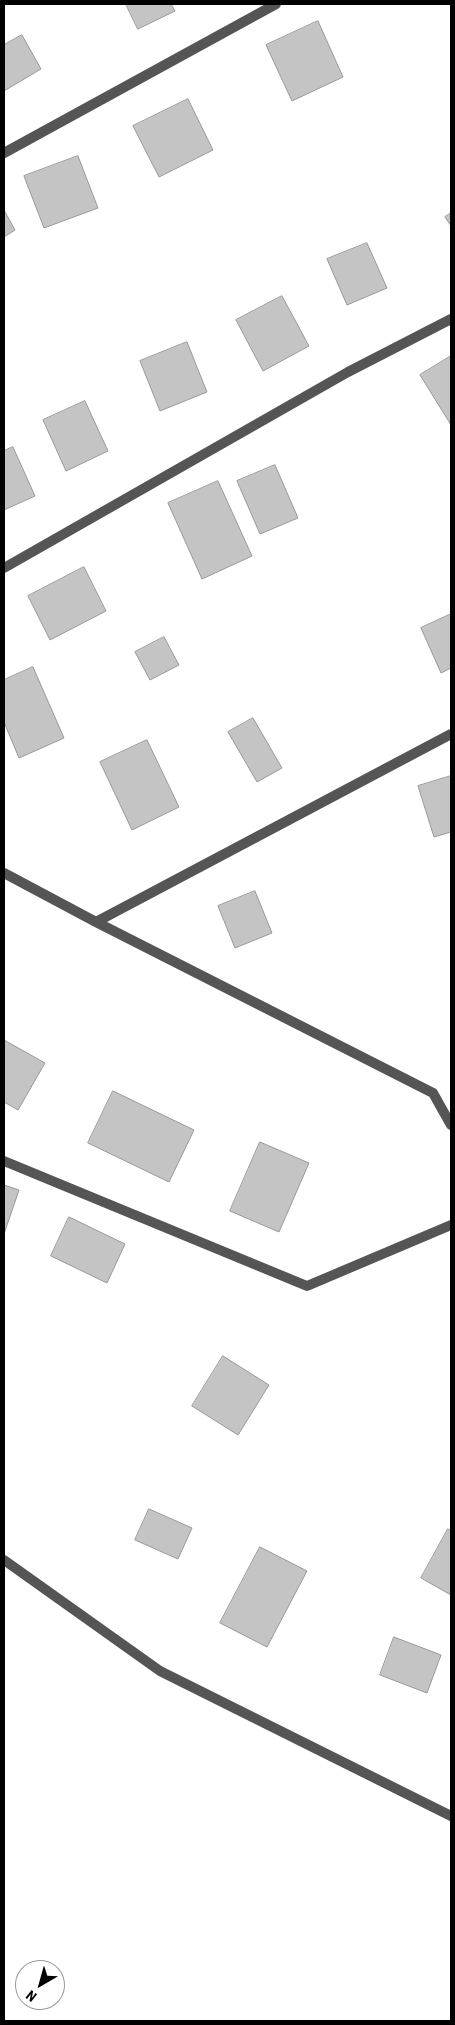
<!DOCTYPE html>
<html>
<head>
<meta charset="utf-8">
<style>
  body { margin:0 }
  #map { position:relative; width:455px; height:2025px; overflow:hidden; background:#fff; font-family:"Roboto Condensed",sans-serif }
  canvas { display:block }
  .frame { position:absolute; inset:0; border:5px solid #000; pointer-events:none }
  .north { position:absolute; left:15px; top:1960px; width:50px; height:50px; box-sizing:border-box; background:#fff; border:1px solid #999; border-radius:50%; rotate:218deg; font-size:14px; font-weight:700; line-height:20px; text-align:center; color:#000 }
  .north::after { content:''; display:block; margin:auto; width:18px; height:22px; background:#000; clip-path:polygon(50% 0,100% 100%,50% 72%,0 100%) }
</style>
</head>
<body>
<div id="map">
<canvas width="455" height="2025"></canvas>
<div class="frame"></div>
<div class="north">N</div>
</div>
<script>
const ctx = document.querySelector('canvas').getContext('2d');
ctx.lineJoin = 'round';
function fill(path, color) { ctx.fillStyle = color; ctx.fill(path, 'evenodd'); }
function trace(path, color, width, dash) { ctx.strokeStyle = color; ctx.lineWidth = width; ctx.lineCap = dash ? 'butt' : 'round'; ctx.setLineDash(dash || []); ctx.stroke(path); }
const building = new Path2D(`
  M126 4H171L175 11 138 29Z
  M318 21 343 77 292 101 266 45Z
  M22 35 41 69 4 91V45Z
  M188 99 213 150 159 177 133 126Z
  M78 156 98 208 44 228 24 176Z
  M4 210 15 230 4 237Z
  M451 213V226L445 217Z
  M367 243 387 288 347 305 327 259Z
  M282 296 309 346 263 371 236 320Z
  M187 342 207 392 160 411 140 361Z
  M451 356V425L420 375Z
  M85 401 108 451 66 471 43 420Z
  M13 447 35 496 4 510V451Z
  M275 465 298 518 260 534 237 481Z
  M218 481 252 556 202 579 168 503Z
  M84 567 106 611 50 640 28 596Z
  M451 614V668L441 673 421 628Z
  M164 637 179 665 150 680 135 652Z
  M33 667 64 738 19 758 4 722V680Z
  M253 718 282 768 257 782 228 732Z
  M147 740 179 807 132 830 100 762Z
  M451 776V832L434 837 418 786Z
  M255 891 272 933 235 948 218 906Z
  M4 1040 45 1063 18 1110 4 1102Z
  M113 1091 194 1130 169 1182 88 1143Z
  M260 1142 309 1163 279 1232 230 1211Z
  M4 1185 19 1190 4 1234Z
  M69 1217 125 1244 107 1283 51 1256Z
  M223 1356 269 1385 238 1435 192 1406Z
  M149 1509 192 1528 178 1559 135 1540Z
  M448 1529 451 1531V1595L421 1578Z
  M260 1547 307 1571 267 1647 220 1623Z
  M394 1637 441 1655 427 1693 380 1675Z`);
fill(building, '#c4c4c4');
trace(building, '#999', 1);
trace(new Path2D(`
  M4 153 276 4
  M4 568 348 372 451 319
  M4 873 96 922 433 1093 451 1125
  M96 922 451 734
  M4 1161 307 1286 451 1225
  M4 1560 160 1671 451 1816`), '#555', 10);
</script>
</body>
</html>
